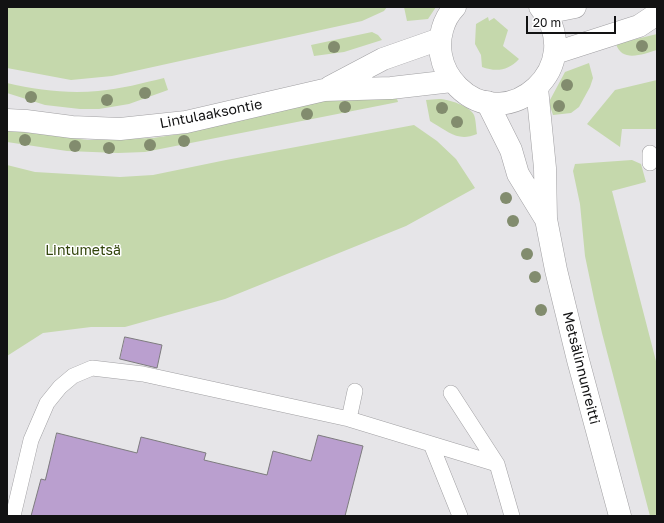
<!DOCTYPE html>
<html>
<head>
<meta charset="utf-8">
<style>
  body { margin:0 }
  #map { position:relative; width:664px; height:523px; overflow:hidden; background:#e6e5e8; font-family:"Golos Text",sans-serif }
  canvas { display:block }
  .frame { position:absolute; inset:0; border:8px solid #121213; pointer-events:none }
  .scale { position:absolute; left:526px; top:16px; width:90px; height:18px; box-sizing:border-box; border:2px solid #121213; border-top:0; padding-left:5px; font-size:12px; line-height:14px; white-space:nowrap; color:#121213; -webkit-text-stroke:3px #fff; paint-order:stroke }
</style>
</head>
<body>
<div id="map">
<canvas width="664" height="523"></canvas>
<div class="frame"></div>
<div class="scale">20 m</div>
</div>
<script>
const ctx = document.querySelector('canvas').getContext('2d');
ctx.lineJoin = 'round';
function fill(path, color) { ctx.fillStyle = color; ctx.fill(path, 'evenodd'); }
function trace(path, color, width, dash) { ctx.strokeStyle = color; ctx.lineWidth = width; ctx.lineCap = dash ? 'butt' : 'round'; ctx.setLineDash(dash || []); ctx.stroke(path); }
function write(font, color, halo, rows, align = 'center') {
  ctx.font = font + ' "Golos Text",sans-serif'; ctx.lineWidth = 3; ctx.setLineDash([]); ctx.textBaseline = 'middle'; ctx.strokeStyle = halo; ctx.fillStyle = color; for (const [text, x, y, turn = 0] of rows) {
    ctx.save(); ctx.translate(x, y); ctx.rotate((+turn || 0) * Math.PI / 180); ctx.textAlign = isNaN(turn) ? turn : align; if (halo) ctx.strokeText(text, 0, 0); ctx.fillText(text, 0, 0); ctx.restore();
  }
}
fill(new Path2D(`
  M7 7H387L384 11 362 21 112 76 71 80 7 68Z
  M404 7H436L428 19 407 21Z
  M488 17 489 21 494 18 508 30 503 46 519 59C508 71 496 72 482 67L481 55 475 44 476 24Z
  M372 32 378 35 382 40 344 52 314 56 311 45Z
  M657 34V50C643 54 622 63 616 44Z
  M589 63 593 78 590 87 579 107 571 113 553 115 550 106V100L565 72Z
  M164 78 168 90 129 104 99 109H80L45 105 7 93V83C37 90 68 94 98 91 121 89 143 83 164 78Z
  M657 80V129H622L620 147 587 124 615 90Z
  M395 92 398 102 145 152 118 153 67 151 7 142V130L88 140 153 138 187 133 310 103Z
  M439 99C448 99 470 106 474 115 476 120 476 128 477 134 458 142 449 132 433 123L430 121 426 100Z
  M414 125 437 141 456 159 475 188 406 226 225 299 125 327H91L43 333 7 356V165L35 172 120 177 153 175 226 160Z
  M632 160 641 164 646 182 612 191 657 365V516H650L602 333 594 299 585 256 580 204 573 171 575 164Z`), '#c5d8ac');
const building = new Path2D(`
  M125 337 162 345 157 368 120 359Z
  M57 433 137 453 141 437 206 453 204 460 267 475 273 451 311 461 318 435 363 446 345 516H31L41 479 45 480Z`);
fill(building, '#ba9fcf');
trace(building, '#7d7b7e', 1);
const service = new Path2D(`
  M650 153V163
  M451 393 497 464 512 516
  M349 419 355 391
  M431 444 460 516
  M13 516 31 440 47 403 60 387 73 376 92 368 143 374 349 419 497 464`);
const minor = new Path2D(`
  M330 87 383 59 440 39
  M537 88 545 168 546 219 556 270 578 360 620 516
  M487 102 511 150 518 174 545 218
  M7 120 26 121 72 127 120 129 186 122 324 90 391 88 452 81`);
const tertiary = new Path2D(`
  M455 7C443 19 438 38 441 55 443 67 449 78 458 87 508 137 589 65 540 7
  M545 13 575 7
  M555 53 639 26 657 14`);
trace(service, '#a1a0a3', 16);
trace(minor, '#a1a0a3', 23);
trace(tertiary, '#a1a0a3', 23);
trace(service, '#fff', 15);
trace(minor, '#fff', 22);
trace(tertiary, '#fff', 22);
ctx.fillStyle = '#828c6e';
for (const [x, y] of [
  [642,46],
  [334,47],
  [567,85],
  [145,93],
  [31,97],
  [107,100],
  [559,106],
  [345,107],
  [442,108],
  [307,114],
  [457,122],
  [25,140],
  [184,141],
  [150,145],
  [75,146],
  [109,148],
  [506,198],
  [513,221],
  [527,254],
  [535,277],
  [541,310]
]) { ctx.beginPath(); ctx.arc(x, y, 6, 0, 2 * Math.PI); ctx.fill(); }
write('14px', '#121213', '#fff', [
  ["Lintulaaksontie",211,114,-11],
  ["Metsälinnunreitti",581,368,76]
]);
write('14px', '#31440a', '#fff', [
  ["Lintumetsä",83,251]
]);
</script>
</body>
</html>
